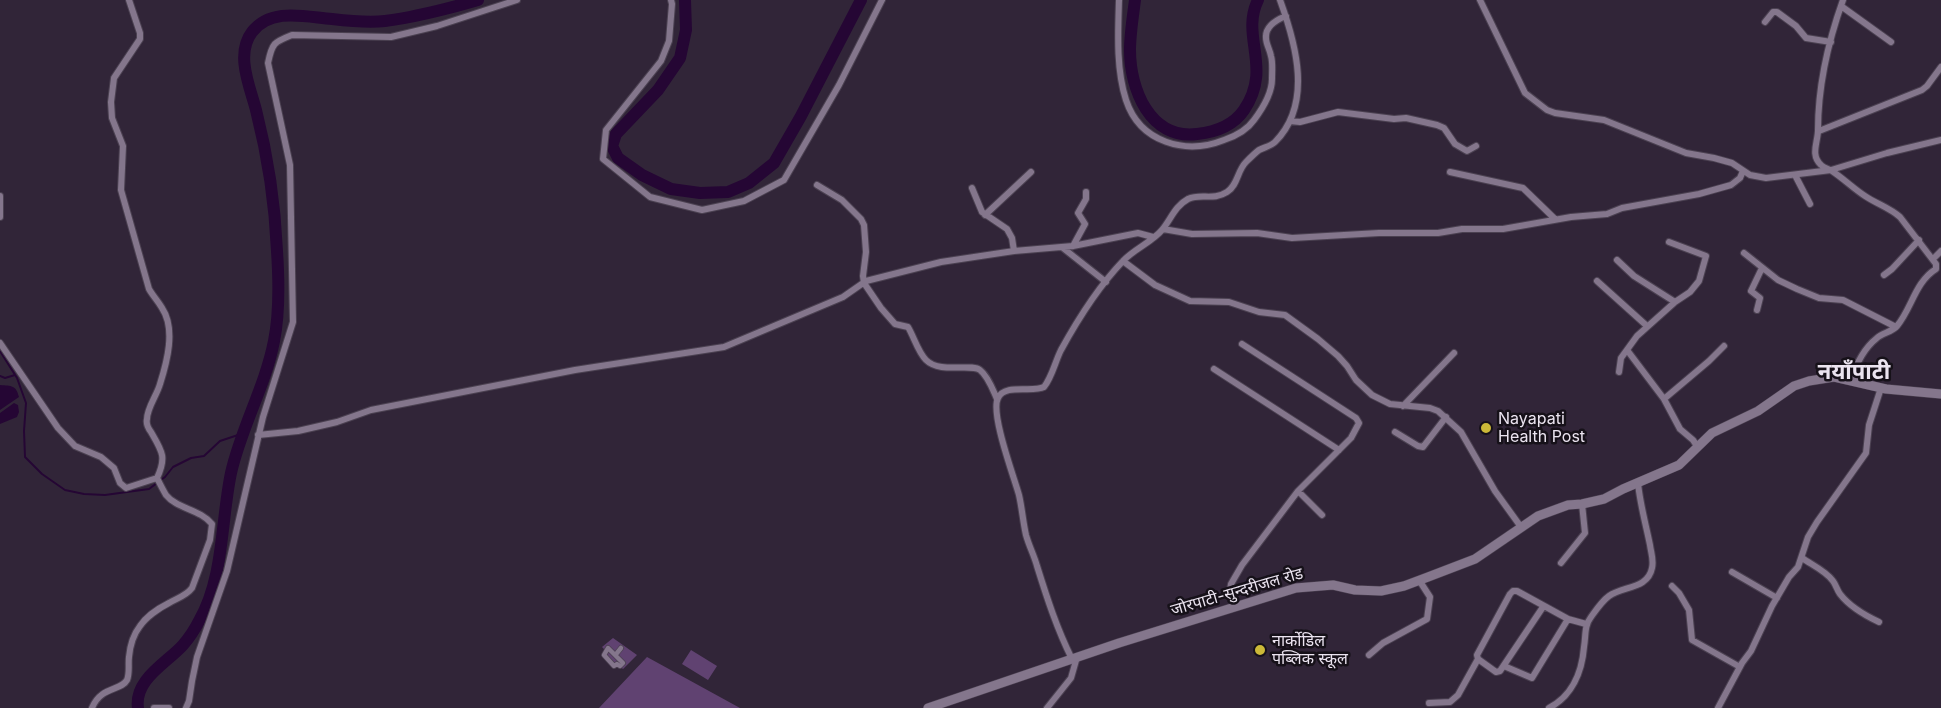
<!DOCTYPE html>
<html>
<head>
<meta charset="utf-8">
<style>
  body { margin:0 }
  canvas { display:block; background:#312538 }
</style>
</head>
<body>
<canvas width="1941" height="708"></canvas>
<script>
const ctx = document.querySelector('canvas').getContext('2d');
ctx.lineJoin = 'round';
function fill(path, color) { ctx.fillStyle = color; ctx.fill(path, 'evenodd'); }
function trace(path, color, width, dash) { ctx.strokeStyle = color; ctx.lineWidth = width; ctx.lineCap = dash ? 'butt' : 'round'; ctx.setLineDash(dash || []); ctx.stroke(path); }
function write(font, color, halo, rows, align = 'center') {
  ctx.font = font + ' Inter,"Noto Sans Devanagari",sans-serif'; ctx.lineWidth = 5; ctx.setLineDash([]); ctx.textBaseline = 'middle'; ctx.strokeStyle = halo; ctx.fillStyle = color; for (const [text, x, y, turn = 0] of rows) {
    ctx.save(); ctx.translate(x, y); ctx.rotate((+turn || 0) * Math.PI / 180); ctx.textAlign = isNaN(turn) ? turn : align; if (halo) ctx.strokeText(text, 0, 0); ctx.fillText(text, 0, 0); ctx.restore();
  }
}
fill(new Path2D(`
  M613 638 637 655 623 669 618 664 614 666 604 655 607 652 602 647Z
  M691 650 717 666 708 680 682 664Z
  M647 657 740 708H599Z`), '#604271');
fill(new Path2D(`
  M0 385C12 386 16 385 19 397L0 410Z
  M14 403 18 405 19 412 17 417 0 424V413Z`), '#250634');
trace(new Path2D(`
  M0 351 17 378 26 403 24 431 25 457 42 474 65 490 84 494 105 495 149 489 165 477 173 467 191 458 204 456 220 441 244 433
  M0 376 5 378 15 375`), '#250634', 2);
trace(new Path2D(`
  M685 0 686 30 680 58 658 90 616 134 612 146 618 158 642 175 671 189 700 193 728 192 749 183 774 163 801 116 861 0
  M1135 0C1133 16 1130 34 1130 50 1130 89 1150 140 1197 134 1216 132 1233 126 1244 110 1273 67 1240 37 1258 0
  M138 708C134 679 167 663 183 645 189 638 195 629 199 621 224 578 221 520 231 473 241 428 265 387 274 341 280 312 279 281 277 251 275 203 268 157 256 110 250 87 235 54 252 32 271 7 306 17 332 19 349 21 368 23 385 21 416 17 447 9 478 0`), '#250634', 12);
const pedestrian = new Path2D(`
  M608 648 623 663 620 666 617 664 614 666 604 655Z
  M617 653 621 648`);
const minor = new Path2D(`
  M671 0 672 4 669 41 661 61 606 130 603 159 650 197 702 210 744 201 784 180 839 85 882 0
  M1119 0C1118 32 1116 69 1126 100 1140 143 1186 155 1224 140 1236 136 1247 130 1254 120 1263 108 1272 94 1272 79 1272 71 1273 63 1271 56 1270 50 1266 44 1266 38 1265 26 1276 20 1286 16
  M1480 0 1525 93 1547 110 1555 113 1604 120 1686 153 1714 158 1732 163 1750 175 1766 178 1831 170 1887 153 1941 140
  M1843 0C1828 42 1818 85 1818 130 1818 142 1810 155 1821 165 1824 168 1829 169 1832 171 1844 179 1854 189 1865 196 1877 204 1890 208 1900 217L1936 264V269C1915 282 1912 308 1897 326 1892 332 1882 333 1877 338 1863 349 1856 364 1851 381
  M1841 6 1891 42
  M1765 22 1773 12H1777L1796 26 1806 38 1831 42
  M1290 121 1300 122 1338 112 1394 119 1406 118 1437 125 1444 128 1455 144 1467 151 1476 146
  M1819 131 1922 90 1927 86 1941 67
  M1450 172 1523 188 1555 219
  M1795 175 1810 204
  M817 185 842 200 861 219 864 225 866 252 863 276 864 283 881 308 895 324 908 327C914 337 918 352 926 360 940 374 971 363 980 370 988 376 993 390 997 399
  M972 188 982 212 1007 229 1012 238 1014 251
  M0 196V217
  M985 215 1031 172
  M1163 229 1192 234 1257 233 1292 238 1379 233H1438L1462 229H1503L1571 217 1607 214 1622 208 1699 194 1731 185 1740 178 1743 171
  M1073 246 1085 224 1078 213 1086 199V192
  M1063 248 1106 282
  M1744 253 1778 280 1797 289 1819 298 1843 300 1896 327
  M1933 259 1941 251
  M1617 260 1634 276 1675 302
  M1123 261 1155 285 1190 301 1229 302 1259 312 1285 315 1318 339 1338 356 1347 366 1356 380 1372 395 1390 404 1430 408 1438 411 1461 432 1495 491 1521 527
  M1884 275 1892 269 1919 240
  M1597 281 1647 326
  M1757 310 1760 298 1751 291 1762 268
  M0 343 58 428 75 446 101 457 114 468 120 483 126 488 157 478C167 457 162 451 151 432 148 428 146 423 147 419 147 408 157 395 160 384 167 362 176 329 162 308 158 301 153 296 149 289L121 190 123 146 112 118 111 102 114 78 140 39V33L129 0
  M1627 350 1664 399 1680 429 1693 440 1697 446
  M1214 369 1339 450
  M1619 372 1621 358 1637 336 1675 302 1690 292 1699 281 1706 256 1669 242
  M1664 399 1709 361 1724 346
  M1403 406 1454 353
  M1395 432 1418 446 1423 447 1446 417
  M258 435 298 431 337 422 371 410 575 370 724 347 843 297 866 281 941 262 1014 251 1073 246 1138 233 1153 237
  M1298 491 1322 515
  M1802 558C1812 565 1826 571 1833 581 1836 585 1837 590 1840 594 1850 607 1864 615 1879 622
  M1561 563 1585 533 1582 504
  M1732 572 1777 598
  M1672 586 1679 593 1689 610 1692 640 1740 667
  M1235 607 1230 591 1231 584 1242 565 1298 491 1351 438 1359 423 1356 418 1242 344
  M1543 607 1500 671 1496 672 1478 659 1477 655 1510 594 1513 591H1517L1568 619 1586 624
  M1369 655 1383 643 1427 619 1430 597 1419 580
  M1072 659C1057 629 1047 598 1037 566 1034 555 1029 546 1026 535 1023 522 1022 508 1019 495 1014 477 990 413 998 398 1005 383 1032 393 1044 387 1052 377 1055 362 1061 350 1078 319 1099 286 1123 261 1134 249 1152 242 1162 230 1171 219 1175 206 1188 199 1201 193 1213 201 1227 192 1238 185 1237 171 1246 162 1250 158 1255 153 1259 150 1265 147 1271 146 1275 142 1313 104 1296 44 1280 0
  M1504 666 1532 678 1568 619
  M1429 703 1450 702 1458 695 1478 659
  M92 708C101 686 121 691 127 680 130 673 128 664 129 657 130 646 133 635 140 626 146 617 159 608 169 603 177 598 186 596 192 588L210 540 212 524C200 509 177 509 166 495 163 490 160 484 157 478
  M154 708H169
  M186 708 189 701 192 681 197 657 227 571 263 417 293 322 290 165 268 63C272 43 274 42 292 35L391 37 437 26 517 0
  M1047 708 1071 678 1077 657
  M1549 708C1572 696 1582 672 1584 647 1586 636 1584 626 1591 617 1596 610 1602 601 1609 596 1623 586 1648 589 1652 568 1654 560 1651 553 1650 545 1646 525 1640 504 1638 483
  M1718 708 1742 663 1751 651 1772 606 1789 577 1798 567 1808 537 1817 522 1866 453 1869 425 1881 388`);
const secondary = new Path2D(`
  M928 708 1119 643 1296 588 1333 585 1355 590 1381 591 1404 586 1428 577 1475 559 1538 516 1568 505 1582 504 1604 499 1623 489 1679 465 1712 433 1758 411 1794 386 1809 381 1834 377 1886 389 1941 394`);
trace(pedestrian, '#4b4151', 6);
trace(minor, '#4b4151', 8);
trace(secondary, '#4b4151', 10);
trace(pedestrian, '#84768c', 4.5);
trace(minor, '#84768c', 6);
trace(secondary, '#84768c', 9);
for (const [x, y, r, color] of [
  [1486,428,6,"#ccb938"],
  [1260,650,6,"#ccb938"]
]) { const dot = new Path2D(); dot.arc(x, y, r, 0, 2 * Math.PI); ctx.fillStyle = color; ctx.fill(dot); trace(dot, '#161119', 2); }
write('16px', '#ebe4f0', '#161119', [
  ["Nayapati",1498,419],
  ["Health Post",1498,437],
  ["नार्कोडिल",1272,641],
  ["पब्लिक स्कूल",1272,659]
], 'left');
write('16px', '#ebe4f0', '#161119', [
  ["जोरपाटी-सुन्दरीजल रोड",1237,592,-16]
]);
write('bold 22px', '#ebe4f0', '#161119', [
  ["नयाँपाटी",1854,372]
]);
</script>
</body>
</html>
